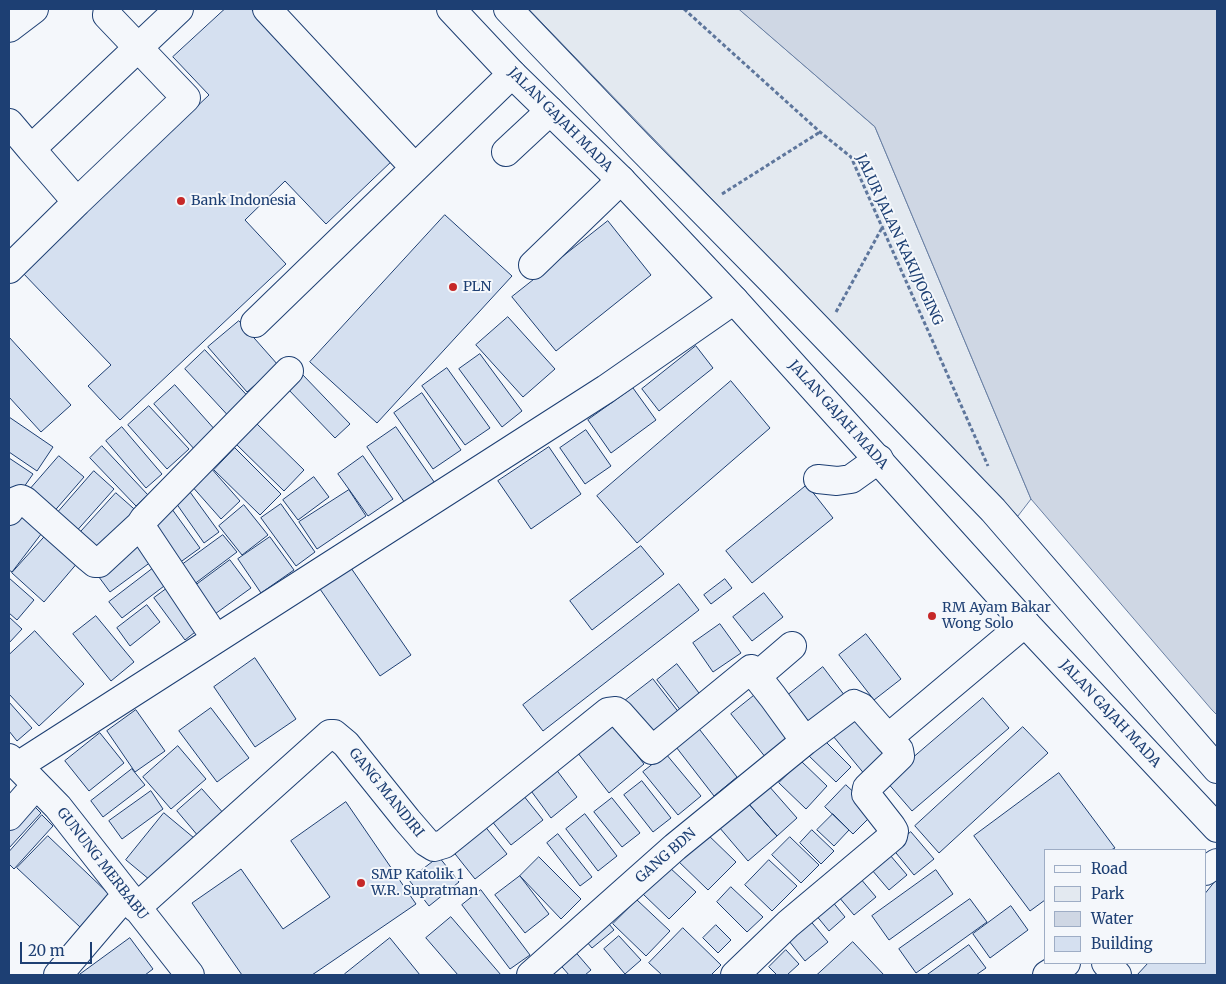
<!DOCTYPE html>
<html>
<head>
<meta charset="utf-8">
<style>
  body { margin:0 }
  #map { position:relative; width:1226px; height:984px; overflow:hidden; background:#f4f7fb; font-family:Merriweather,serif }
  canvas { display:block }
  .frame { position:absolute; inset:0; border:10px solid #1d3f73; pointer-events:none }
  .legend { position:absolute; left:1044px; top:849px; width:162px; height:115px; box-sizing:border-box; background:#f4f7fb; border:1px solid #9eadc5; margin:0; padding:6px 9px; list-style:none; font-size:15px; color:#1d3f73 }
  .legend li { display:flex; align-items:center; gap:10px; height:25px }
  .legend b { width:25px; border:1px solid #9eadc5 }
  .scale { position:absolute; left:20px; top:942px; width:72px; height:22px; box-sizing:border-box; border:2px solid #1d3f73; border-top:0; padding-left:6px; font-size:15px; line-height:18px; white-space:nowrap; color:#1d3f73; -webkit-text-stroke:4px #f4f7fb; paint-order:stroke }
</style>
</head>
<body>
<div id="map">
<canvas width="1226" height="984"></canvas>
<div class="frame"></div>
<ul class="legend">
<li><b style="height:6px;background:#f4f7fb"></b>Road</li>
<li><b style="height:14px;background:#e3e9f0"></b>Park</li>
<li><b style="height:14px;background:#cfd7e4"></b>Water</li>
<li><b style="height:14px;background:#d5e0f0"></b>Building</li>
</ul>
<div class="scale">20 m</div>
</div>
<script>
const ctx = document.querySelector('canvas').getContext('2d');
ctx.lineJoin = 'round';
function fill(path, color) { ctx.fillStyle = color; ctx.fill(path, 'evenodd'); }
function trace(path, color, width, dash) { ctx.strokeStyle = color; ctx.lineWidth = width; ctx.lineCap = dash ? 'butt' : 'round'; ctx.setLineDash(dash || []); ctx.stroke(path); }
function write(font, color, halo, rows, align = 'center') {
  ctx.font = font + ' Merriweather,serif'; ctx.lineWidth = 4; ctx.setLineDash([]); ctx.textBaseline = 'middle'; ctx.strokeStyle = halo; ctx.fillStyle = color; for (const [text, x, y, turn = 0] of rows) {
    ctx.save(); ctx.translate(x, y); ctx.rotate((+turn || 0) * Math.PI / 180); ctx.textAlign = isNaN(turn) ? turn : align; if (halo) ctx.strokeText(text, 0, 0); ctx.fillText(text, 0, 0); ctx.restore();
  }
}
const green = new Path2D(`
  M529 9H739L875 127 1031 499 1018 516Z`);
fill(green, '#e3e9f0');
trace(green, '#687fa3', 1);
const water = new Path2D(`
  M739 9H1217V715L1212 710 1031 499 875 127Z`);
fill(water, '#cfd7e4');
trace(water, '#687fa3', 1);
const building = new Path2D(`
  M225 9H251L394 159 326 224 285 181 245 220 286 264 120 420 88 386 111 365 22 272 209 95 173 57Z
  M445 215 512 276 377 423 310 362Z
  M608 221 651 275 556 351 512 297Z
  M508 317 555 369 523 397 476 345Z
  M239 321 278 365 247 392 208 347Z
  M9 337 71 405 41 432 9 397Z
  M696 346 713 368 659 411 642 389Z
  M205 350 255 404 234 422 185 369Z
  M480 354 522 411 502 427 459 369Z
  M447 368 490 428 465 445 422 386Z
  M302 374 350 424 335 438 287 388Z
  M731 381 770 428 637 543 597 496Z
  M175 385 217 432 196 451 154 404Z
  M633 388 656 420 611 453 588 420Z
  M422 393 461 450 433 469 394 413Z
  M149 406 189 449 167 469 128 425Z
  M9 417 53 447 37 471 9 452Z
  M256 423 304 470 284 491 236 444Z
  M122 427 162 474 146 488 106 441Z
  M396 427 439 489 409 509 367 447Z
  M586 430 611 466 585 484 560 448Z
  M102 446 148 495 136 506 90 458Z
  M549 447 581 494 531 529 498 481Z
  M235 448 281 494 260 515 214 470Z
  M59 456 84 477 51 515 26 494Z
  M363 456 393 499 368 516 338 474Z
  M9 458 33 474 17 497 9 491Z
  M210 467 240 501 221 519 190 484Z
  M94 471 114 489 73 535 53 518Z
  M314 477 329 497 298 520 283 500Z
  M807 485 833 518 752 583 726 551Z
  M349 490 366 516 317 549 299 522Z
  M190 492 219 532 204 543 176 503Z
  M116 493 141 515 101 558 77 536Z
  M281 504 315 552 296 566 261 518Z
  M169 505 200 548 175 566 144 523Z
  M244 505 268 535 242 555 219 526Z
  M17 507 45 529 12 572 9 570V517Z
  M48 533 79 561 44 602 12 573Z
  M142 533 159 556 110 592 93 569Z
  M223 535 237 552 193 585 179 567Z
  M270 537 294 570 261 593 238 559Z
  M641 546 664 574 592 630 570 601Z
  M230 560 251 588 208 619 188 591Z
  M160 563 172 580 122 618 109 602Z
  M351 568 411 655 380 676 320 589Z
  M9 578 34 600 17 620 9 613Z
  M725 579 732 588 711 604 704 595Z
  M173 584 204 625 185 640 154 598Z
  M679 584 699 610 543 731 523 705Z
  M764 593 783 617 752 641 733 617Z
  M147 605 160 622 130 646 117 628Z
  M96 616 134 662 111 681 73 634Z
  M9 617 22 629 9 643Z
  M720 624 741 653 713 672 693 643Z
  M35 631 84 684 39 726 9 694V655Z
  M866 634 901 679 874 700 839 655Z
  M255 658 296 719 255 747 214 687Z
  M677 664 702 697 682 712 657 680Z
  M823 667 848 700 813 727 788 695Z
  M653 679 680 714 648 738 622 703Z
  M756 694 792 739 766 758 731 714Z
  M983 698 1009 728 912 811 886 781Z
  M9 702 32 728 17 741 9 731Z
  M211 708 249 758 217 782 179 731Z
  M136 710 165 751 135 772 107 731Z
  M857 717 891 757 866 776 833 736Z
  M609 719 644 764 609 793 574 748Z
  M696 725 737 777 714 796 673 743Z
  M1023 727 1048 753 939 853 915 826Z
  M100 733 124 763 89 791 65 761Z
  M824 740 851 767 836 782 808 755Z
  M178 746 206 779 171 809 143 777Z
  M666 754 701 796 678 815 643 772Z
  M801 761 827 786 806 809 779 783Z
  M552 764 577 797 551 818 526 784Z
  M132 769 145 785 103 817 91 801Z
  M1059 773 1115 848 1111 850H1045V900L1030 911 974 836Z
  M642 781 671 818 653 832 624 795Z
  M768 785 797 818 777 836 748 803Z
  M846 785 875 812 853 834 825 807Z
  M202 789 225 815 199 837 177 811Z
  M519 790 543 820 511 845 487 815Z
  M151 791 163 809 122 839 109 821Z
  M612 798 640 833 622 847 594 812Z
  M27 799 41 813 9 848V819Z
  M346 802 416 904 312 975H242L192 903 241 869 283 929 330 897 291 841Z
  M748 803 777 836 748 861 719 827Z
  M164 813 194 838 156 885 126 860Z
  M585 814 617 856 598 871 566 829Z
  M833 814 849 830 834 846 817 830Z
  M42 815 53 826 14 869 9 864V852Z
  M480 820 507 854 475 879 448 845Z
  M812 830 834 851 821 864 800 843Z
  M704 831 736 862 708 890 676 859Z
  M911 832 934 859 914 875 892 848Z
  M558 834 592 877 580 886 547 843Z
  M48 836 110 895 80 927 17 868Z
  M790 837 819 865 801 883 772 855Z
  M884 848 907 875 889 890 866 863Z
  M439 857 459 882 429 906 409 880Z
  M539 857 581 899 561 919 520 876Z
  M769 860 797 886 772 911 745 885Z
  M669 867 696 892 669 919 643 894Z
  M936 870 953 894 889 940 872 916Z
  M855 872 876 897 854 915 833 890Z
  M520 876 549 914 525 933 495 895Z
  M1217 879V975H1137L1148 963H1205V894Z
  M731 887 763 917 747 932 717 902Z
  M481 890 530 955 510 969 462 905Z
  M827 895 845 917 829 931 811 909Z
  M970 899 987 922 916 973 899 949Z
  M637 900 670 931 646 956 613 924Z
  M1011 906 1028 930 990 958 973 934Z
  M451 917 501 975H458L426 938Z
  M604 918 614 930 592 948 582 936Z
  M808 918 828 942 805 961 785 936Z
  M716 925 731 940 718 953 703 938Z
  M683 928 721 965 711 975H662L649 963Z
  M619 936 641 960 625 974 604 949Z
  M130 938 153 969 145 975H79Z
  M390 938 420 975H346L345 974Z
  M853 942 884 975H817Z
  M969 945 986 968 976 975H927Z
  M572 948 591 970 585 975H569L557 961Z
  M786 950 799 964 787 975H777L769 967Z`);
fill(building, '#d5e0f0');
trace(building, '#1d3f73', 1);
const minor = new Path2D(`
  M267 9 415 168 512 74
  M9 28 34 9
  M9 123 31 149 179 9
  M506 152 550 111
  M77 202 186 98 107 15 108 9
  M533 265 621 180
  M9 269 77 202 31 149
  M255 323 415 168
  M818 479 837 481 851 479 879 459
  M9 511 16 501 21 499 25 501 89 558 95 563H99L140 525
  M216 639 140 525 144 519 289 371
  M757 676 792 646
  M9 758 18 766 58 807 190 975
  M18 766 606 389 734 300
  M9 816 36 785
  M1205 871 1217 863
  M136 908 330 734H334L346 744 407 820 426 842 434 847 444 844 608 712 616 711 620 714 652 750 751 669 773 697 805 741
  M1106 963 1117 975
  M58 975 126 895
  M531 975 675 847 805 741 854 704 861 707 888 738
  M735 975 788 924 893 836 894 831 891 826 866 794 867 788 900 756 899 750 888 738 1025 623
  M1047 975 1066 963`);
const highway = new Path2D(`
  M451 9 512 74 621 180 734 300 1025 623 1217 828
  M508 9 640 147 772 281 993 510 1217 769`);
trace(minor, '#1d3f73', 30);
trace(highway, '#1d3f73', 30);
trace(new Path2D(`
  M684 9 820 132 851 157 988 466
  M722 194 820 132
  M836 312 883 226`), '#5e769c', 3, [4, 2.5]);
trace(minor, '#f4f7fb', 28);
trace(highway, '#f4f7fb', 28);
for (const [x, y, r, color] of [
  [181,201,5,"#c62828"],
  [453,287,5,"#c62828"],
  [932,616,5,"#c62828"],
  [361,883,5,"#c62828"]
]) { const dot = new Path2D(); dot.arc(x, y, r, 0, 2 * Math.PI); ctx.fillStyle = color; ctx.fill(dot); trace(dot, '#f4f7fb', 2); }
write('14px', '#1d3f73', '#f4f7fb', [
  ["JALAN GAJAH MADA",560,120,45],
  ["JALUR JALAN KAKI/JOGING",899,240,65],
  ["JALAN GAJAH MADA",838,415,48],
  ["JALAN GAJAH MADA",1110,714,47],
  ["GANG MANDIRI",386,793,51],
  ["GANG BDN",666,856,-41],
  ["GUNUNG MERBABU",102,864,52]
]);
write('14px', '#1d3f73', '#f4f7fb', [
  ["Bank Indonesia",191,201],
  ["PLN",463,287],
  ["RM Ayam Bakar",942,608],
  ["Wong Solo",942,624],
  ["SMP Katolik 1",371,875],
  ["W.R. Supratman",371,891]
], 'left');
</script>
</body>
</html>
